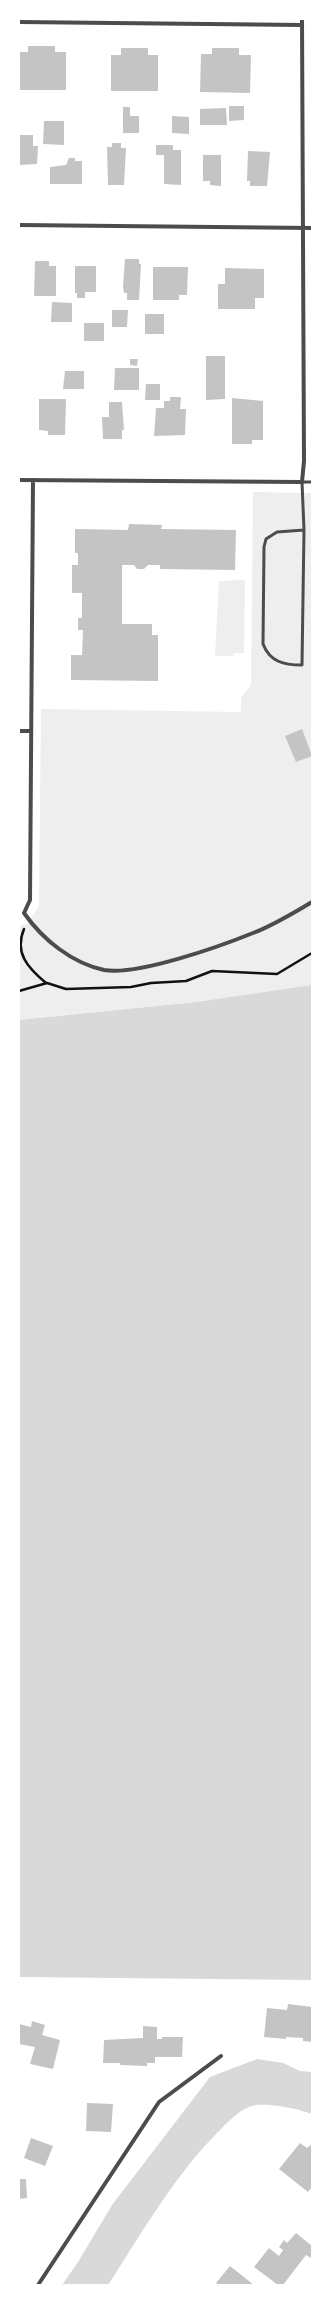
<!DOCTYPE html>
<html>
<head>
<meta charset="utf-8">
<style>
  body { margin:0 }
  #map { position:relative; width:331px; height:2304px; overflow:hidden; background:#fff; font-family:Inter,sans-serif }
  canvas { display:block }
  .frame { position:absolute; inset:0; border:20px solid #fff; pointer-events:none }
</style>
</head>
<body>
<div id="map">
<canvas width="331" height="2304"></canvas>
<div class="frame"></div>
</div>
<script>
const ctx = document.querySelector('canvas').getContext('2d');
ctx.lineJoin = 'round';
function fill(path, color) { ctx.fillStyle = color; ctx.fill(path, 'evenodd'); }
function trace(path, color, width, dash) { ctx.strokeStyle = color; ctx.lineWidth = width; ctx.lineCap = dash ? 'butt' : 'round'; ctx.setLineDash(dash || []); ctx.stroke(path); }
fill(new Path2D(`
  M253 492 312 493V985L196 1002 19 1020V926L27 924 39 906 41 709 241 712V698L251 685Z
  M241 580 245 581 244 653H234L233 656H215L219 581Z`), '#eee');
fill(new Path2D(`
  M312 985V1980L19 1977V1020L196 1002Z
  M257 2059 283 2063 300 2071 312 2072V2114C298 2109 263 2101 249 2107 237 2112 228 2122 218 2132 174 2176 142 2233 108 2285H62L78 2262 112 2205 210 2077Z`), '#d9d9d9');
fill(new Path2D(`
  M28 46H55V52H66V90H19V52H28Z
  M121 48H148V55H158V91H111V55H121Z
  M212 48H239V55H251L250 93 200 92 201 54H212Z
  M229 106H244V120L229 121Z
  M123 107H130V116H139V133H123Z
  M226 108 227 125H200V109Z
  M172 116 189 117V134L172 133Z
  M44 121H64V145L43 144Z
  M19 135H33V146H38L37 164 19 165Z
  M112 143H121V148H126L124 185H108L107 147H112Z
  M156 145H173V150H181V185L164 184V155H156Z
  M248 151 270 152 267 186H250V181H247Z
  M203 155H221V186L210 185V181H203Z
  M69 158H75V161H82V184H50V167L66 165Z
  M125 259H139V264H141L139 300H127V293H124L123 286Z
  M35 261H49V266H56V296H34Z
  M75 266H96V292H85V298H77V293H75Z
  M153 267H188L187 295H179V300H153Z
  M225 268 264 269V298H255V309H218V284H225Z
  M52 302 72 303V322H51Z
  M112 310H128L127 327H112Z
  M145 314H164V334H145Z
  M84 323H104V341H84Z
  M206 356H225V399L206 400Z
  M130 359H138L137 366 130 365Z
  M115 368H139V390H114Z
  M65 371H84V389H63Z
  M146 384H160V400H145Z
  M170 397H181L180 409H186L185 435 154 436 156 408H164V401H170Z
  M232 398 263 401V440H252V444H232Z
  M39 399H66L65 435H48V431L39 430Z
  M109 402H122L124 430H122V439H103L102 417H109Z
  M129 524 162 525 161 529 236 530 235 570 160 569V565H148L144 569H137L134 565H122V624H152V635H158V681L71 680V655H82L83 630H78V618H82V593H72V565H78V553H75V529L128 530Z
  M302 729 312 756 296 762 285 736Z
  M288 2004 312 2007V2042L303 2041V2038L286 2037V2039L264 2037 267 2008 287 2010Z
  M32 2021 45 2025 42 2035 60 2040 53 2069 30 2064 35 2047 19 2044V2024L31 2027Z
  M143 2026 157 2027V2039H162V2037H183L182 2057H155V2063H147V2066L120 2065V2063H103L104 2040 143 2038Z
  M87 2103 113 2104 111 2132 86 2131Z
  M31 2138 53 2146 45 2166 24 2158Z
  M300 2143 307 2148 312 2144V2187L308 2192 279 2169Z
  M19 2179H26L27 2198 19 2199Z
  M296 2233 312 2246V2256L311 2258 306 2255 283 2285H278L254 2267 269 2248 279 2256 283 2250 279 2247 284 2240 287 2243Z
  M230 2266 254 2285H219L216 2283Z`), '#c4c4c4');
trace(new Path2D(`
  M24 929C14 953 28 968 46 983
  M19 991 47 983 66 989 131 987 151 983 186 981 212 971 277 974 312 953`), '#111', 2.5);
trace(new Path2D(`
  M304 530 277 532 266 539 264 547 263 644C270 662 284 665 302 665L304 530 302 482H312`), '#4c4c4c', 3);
trace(new Path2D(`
  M19 22 302 25
  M19 225 312 228
  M19 480 302 482 304 461 302 19
  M19 731H31
  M24 913 30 900 33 480
  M24 913C43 940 72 963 104 970 137 976 221 946 253 933 274 925 293 913 312 902
  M38 2285 159 2102 221 2056`), '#4c4c4c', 4);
</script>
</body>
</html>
